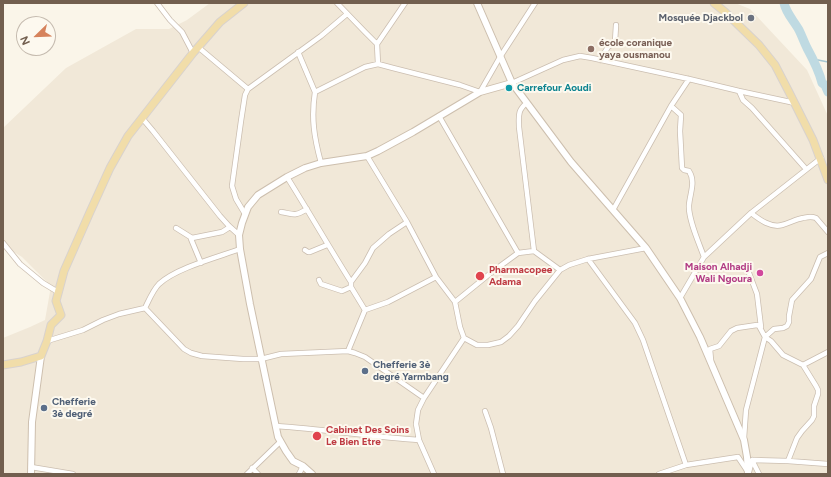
<!DOCTYPE html>
<html>
<head>
<meta charset="utf-8">
<style>
  body { margin:0 }
  #map { position:relative; width:831px; height:477px; overflow:hidden; background:#faf5e9; font-family:Figtree,sans-serif }
  canvas { display:block }
  .frame { position:absolute; inset:0; border:4px solid #725f4f; pointer-events:none }
  .north { position:absolute; left:16px; top:16px; width:40px; height:40px; box-sizing:border-box; background:#fdf9ef; border:1px solid #c5bbaf; border-radius:50%; rotate:247deg; font-size:11px; font-weight:700; line-height:16px; text-align:center; color:#725f4f }
  .north::after { content:''; display:block; margin:auto; width:14px; height:18px; background:#d6835c; clip-path:polygon(50% 0,100% 100%,50% 72%,0 100%) }
</style>
</head>
<body>
<div id="map">
<canvas width="831" height="477"></canvas>
<div class="frame"></div>
<div class="north">N</div>
</div>
<script>
const ctx = document.querySelector('canvas').getContext('2d');
ctx.lineJoin = 'round';
function fill(path, color) { ctx.fillStyle = color; ctx.fill(path, 'evenodd'); }
function trace(path, color, width, dash) { ctx.strokeStyle = color; ctx.lineWidth = width; ctx.lineCap = dash ? 'butt' : 'round'; ctx.setLineDash(dash || []); ctx.stroke(path); }
function write(font, color, halo, rows, align = 'center') {
  ctx.font = font + ' Figtree,sans-serif'; ctx.lineWidth = 4; ctx.setLineDash([]); ctx.textBaseline = 'middle'; ctx.strokeStyle = halo; ctx.fillStyle = color; for (const [text, x, y, turn = 0] of rows) {
    ctx.save(); ctx.translate(x, y); ctx.rotate((+turn || 0) * Math.PI / 180); ctx.textAlign = isNaN(turn) ? turn : align; if (halo) ctx.strokeText(text, 0, 0); ctx.fillText(text, 0, 0); ctx.restore();
  }
}
fill(new Path2D(`
  M210 3H735L750 9 807 70 828 116V474H3V338L30 327 45 320 51 286 22 257 3 245V128L66 68 136 29H169L187 20Z`), '#f1e8d8');
trace(new Path2D(`
  M813 59 828 62`), '#a7c8d3', 1.5);
trace(new Path2D(`
  M784 3C786 13 794 21 799 30 802 36 804 42 807 48 813 59 819 70 822 83L825 85 828 92`), '#bfdae2', 9);
const street = new Path2D(`
  M157 3 170 20 182 32 193 53
  M337 3 365 32 377 44
  M198 47 248 89
  M298 52 315 92
  M600 60 608 47 615 42 616 25
  M378 64 377 44 405 3
  M512 83 563 60 580 56 592 58 689 79 739 91 795 103
  M739 91 743 100 752 108 806 169
  M527 103C517 110 519 117 519 127L534 251 560 270 569 265 588 259 646 248
  M671 106 681 115 680 131 682 168 684 170 689 171C696 182 690 193 689 205 688 219 699 243 704 257
  M439 116 518 253
  M142 118 153 131 220 216 229 226 239 235
  M367 156 407 222 436 277 455 302
  M321 163C314 137 311 118 315 92L365 67 378 64 393 68 460 85 480 92 500 57 535 3
  M287 177C309 212 329 247 351 282V287L365 310
  M613 210 671 106 689 79
  M281 212C294 214 294 217 307 209
  M751 213C760 220 771 228 782 225 790 223 796 219 803 218 808 217 811 216 816 218L828 232
  M245 214 236 199 232 186 241 121 245 95 248 89 321 36 347 14
  M176 228 192 238 222 232 230 227
  M192 238 191 239 201 263
  M3 243 20 264 43 283 58 292
  M305 250 308 252H310L327 245
  M534 251 518 253 492 272 455 302 460 327 464 338 477 345H488L501 342 509 336 518 326 535 301 560 270
  M588 259 635 323 643 340 686 465
  M749 273 757 294 761 327
  M319 280 321 284 342 291 351 287
  M351 282 365 263 373 248 389 234 407 222
  M680 298 704 257 751 213 821 158
  M145 308 184 349 191 353 202 356 243 359H261L281 354 348 351 355 353 365 357 424 398
  M47 341 83 330 103 320 119 314 145 308C149 300 153 290 159 284 176 268 218 257 240 249
  M348 351 365 310 388 302 436 277
  M711 360 710 349 719 346 731 331 737 328 757 325 759 326 765 337 771 341 783 355 803 365 828 352
  M485 411 491 428 503 474
  M276 426C324 429 371 437 419 440
  M744 438 746 410 765 337 774 329 783 328 787 326 789 322V316L792 300 811 279 820 257 828 253
  M752 460 759 474
  M788 461 797 438 802 431 812 420 814 416V406L818 394V390L816 386 803 365
  M31 467 73 474
  M252 468 258 474
  M749 472 752 460 788 461 828 464
  M247 474 280 442
  M299 474 303 466
  M434 474 419 440 416 424 418 410 424 398 464 338
  M659 474 686 465 738 457 748 472`);
const secondary = new Path2D(`
  M477 3 512 83 571 162 646 248 680 298 700 337 744 440 747 457 748 474
  M31 474 32 422 41 356
  M312 474 303 466 293 461 286 451 278 437 250 304 240 249 239 235 242 223 248 207 258 195 287 177 305 168 321 163 367 156 378 151 413 132 480 92 512 83`);
const primary = new Path2D(`
  M714 3 725 12 759 45 775 65 789 92 813 140 828 180
  M3 365 21 362 41 356 47 341 51 325 61 315 56 301 64 271 90 212 110 168 128 136 193 53 220 22 244 3`);
trace(street, '#cbbeb0', 6);
trace(secondary, '#cdbfae', 8);
trace(primary, '#d8d2ce', 9);
trace(street, '#fff', 4.5);
trace(secondary, '#fff', 6);
trace(primary, '#f1dda9', 7);
for (const [x, y, r, color] of [
  [751,18,4,"#6b7280"],
  [591,49,4,"#8d6e63"],
  [509,88,4,"#0f9aa8"],
  [760,273,4,"#d1479c"],
  [480,276,5,"#e0444e"],
  [365,371,4,"#5c6f8a"],
  [44,408,4,"#5c6f8a"],
  [317,436,5,"#e0444e"]
]) { const dot = new Path2D(); dot.arc(x, y, r, 0, 2 * Math.PI); ctx.fillStyle = color; ctx.fill(dot); trace(dot, '#fdf9ef', 1.5); }
write('bold 10px', '#5b616d', '#fdf9ef', [
  ["Mosquée Djackbol",743,18]
], 'right');
write('bold 10px', '#785e54', '#fdf9ef', [
  ["école coranique",599,43],
  ["yaya ousmanou",599,55]
], 'left');
write('bold 10px', '#0d838f', '#fdf9ef', [
  ["Carrefour Aoudi",517,88]
], 'left');
write('bold 10px', '#b23c85', '#fdf9ef', [
  ["Maison Alhadji",752,267],
  ["Wali Ngoura",752,279]
], 'right');
write('bold 10px', '#be3a42', '#fdf9ef', [
  ["Pharmacopee",489,270],
  ["Adama",489,282],
  ["Cabinet Des Soins",326,430],
  ["Le Bien Etre",326,442]
], 'left');
write('bold 10px', '#4e5e75', '#fdf9ef', [
  ["Chefferie 3è",373,365],
  ["degré Yarmbang",373,377],
  ["Chefferie",52,402],
  ["3è degré",52,414]
], 'left');
</script>
</body>
</html>
